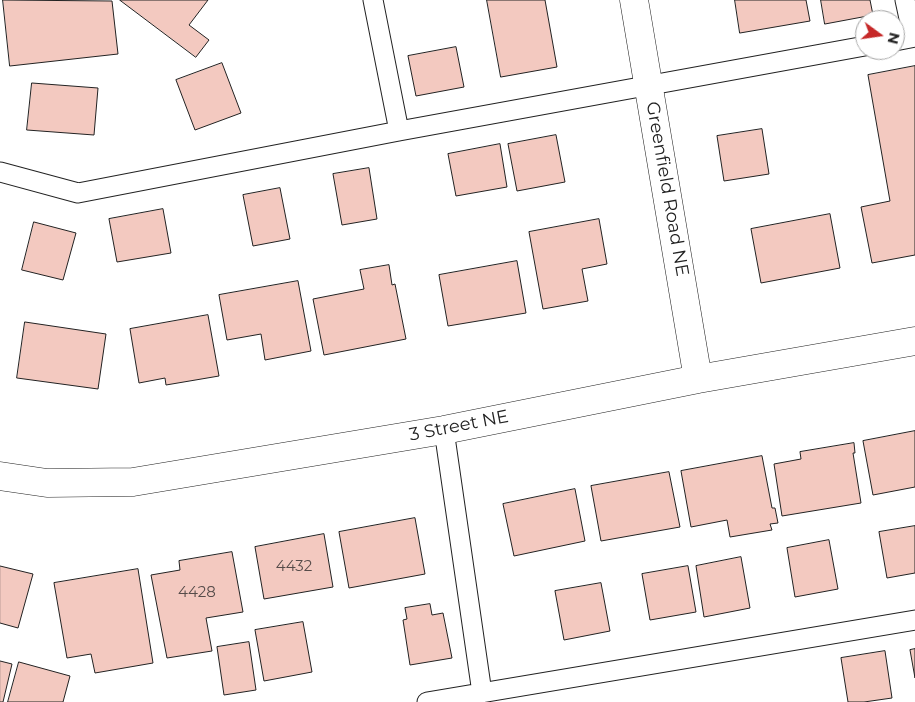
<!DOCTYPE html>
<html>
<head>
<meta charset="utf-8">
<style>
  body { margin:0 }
  #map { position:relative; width:915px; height:702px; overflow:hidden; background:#fff; font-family:Montserrat,sans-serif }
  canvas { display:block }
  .north { position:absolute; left:855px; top:10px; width:50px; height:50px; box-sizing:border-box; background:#fff; border:1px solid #a7a7a7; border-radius:50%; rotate:104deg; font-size:14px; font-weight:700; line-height:20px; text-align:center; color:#222 }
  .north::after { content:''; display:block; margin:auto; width:18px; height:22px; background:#c62828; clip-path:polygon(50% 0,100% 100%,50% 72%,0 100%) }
</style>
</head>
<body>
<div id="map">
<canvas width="915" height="702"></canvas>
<div class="north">N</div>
</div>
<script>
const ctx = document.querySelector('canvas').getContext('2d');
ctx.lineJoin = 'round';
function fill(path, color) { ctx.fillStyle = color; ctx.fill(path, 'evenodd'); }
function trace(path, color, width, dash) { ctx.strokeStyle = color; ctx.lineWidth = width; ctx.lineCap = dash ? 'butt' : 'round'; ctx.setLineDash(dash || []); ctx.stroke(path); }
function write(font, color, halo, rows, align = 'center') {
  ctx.font = font + ' Montserrat,sans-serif'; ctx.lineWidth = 4; ctx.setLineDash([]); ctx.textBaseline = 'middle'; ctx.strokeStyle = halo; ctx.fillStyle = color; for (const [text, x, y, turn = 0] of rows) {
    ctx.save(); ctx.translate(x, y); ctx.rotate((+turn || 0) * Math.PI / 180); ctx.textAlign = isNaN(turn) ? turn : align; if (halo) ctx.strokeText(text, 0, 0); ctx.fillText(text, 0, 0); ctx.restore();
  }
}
const building = new Path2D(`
  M3 0 112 1 118 54 10 66Z
  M120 0H208L189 25 209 40 196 57Z
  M487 0H545L557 67 501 77Z
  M735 0H806L810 21 740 33Z
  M821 0H870L873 15 825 24Z
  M456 47 464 87 416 96 408 56Z
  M222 63 241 113 195 130 176 80Z
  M915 66V255L872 263 861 207 890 201 868 75Z
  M32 83 98 88 94 135 27 130Z
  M762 129 769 174 724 181 717 136Z
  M556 135 565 182 517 191 508 144Z
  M500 144 507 187 456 196 448 154Z
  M369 168 377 219 342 225 333 174Z
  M280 188 290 239 253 246 243 195Z
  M163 209 171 253 117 262 109 219Z
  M830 214 840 268 761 283 751 229Z
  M599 219 607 264 582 269 588 301 543 309 529 232Z
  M34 222 76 233 63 280 22 270Z
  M517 261 526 313 448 326 439 275Z
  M389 265 392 285 395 284 406 339 324 355 313 299 364 289 360 270Z
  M298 281 311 351 265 360 261 334 227 340 219 295Z
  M208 315 219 376 166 385 165 378 139 383 130 329Z
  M25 322 106 334 98 389 17 378Z
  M915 431V487L873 495 863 441Z
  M854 443 855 453H853L861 503 782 516 774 464 801 459 800 452Z
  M762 456 772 508H775L778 523 770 524 772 530 730 537 727 520 691 527 681 471Z
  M669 472 680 527 601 541 591 486Z
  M575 489 585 541 514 556 503 504Z
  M415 518 425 574 349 588 339 532Z
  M915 526V573L887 578 879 532Z
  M324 534 333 587 264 599 255 547Z
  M829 540 838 589 795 597 787 548Z
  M232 552 243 612 206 618 212 651 167 658 151 575 180 570 179 561Z
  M741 557 750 608 704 617 696 566Z
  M0 566 33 574 18 628 0 623Z
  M688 566 696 612 650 620 642 574Z
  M138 569 153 663 95 673 91 654 67 658 54 583Z
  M601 583 610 631 564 640 555 591Z
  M430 604 432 615 443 613 452 658 410 665 403 620 407 619 405 608Z
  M303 622 312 672 264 681 255 630Z
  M249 642 256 690 224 695 217 647Z
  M915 649V678L910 650Z
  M885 651 892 698 864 702H848L841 658Z
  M0 661 12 664 3 702H0Z
  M19 662 70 676 63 702H8Z`);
fill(building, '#f3c9c0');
trace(building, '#222', 1);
const service = new Path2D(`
  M373 0 399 131
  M905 0 913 37
  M895 41 915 37
  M0 172 78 193 399 131 865 46
  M444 430 482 693
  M427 702 915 620`);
const minor = new Path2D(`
  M634 0 698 379
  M0 476 47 483 133 482 444 430 698 379 915 341`);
trace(service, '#222', 21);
trace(minor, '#222', 29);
trace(service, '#fff', 19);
trace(minor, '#fff', 28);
write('15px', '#564c4a', null, [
  ["4432",294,567],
  ["4428",197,593]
]);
write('18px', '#222', '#fff', [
  ["Greenfield Road NE",667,189,80],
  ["3 Street NE",459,426,-11]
]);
</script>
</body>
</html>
